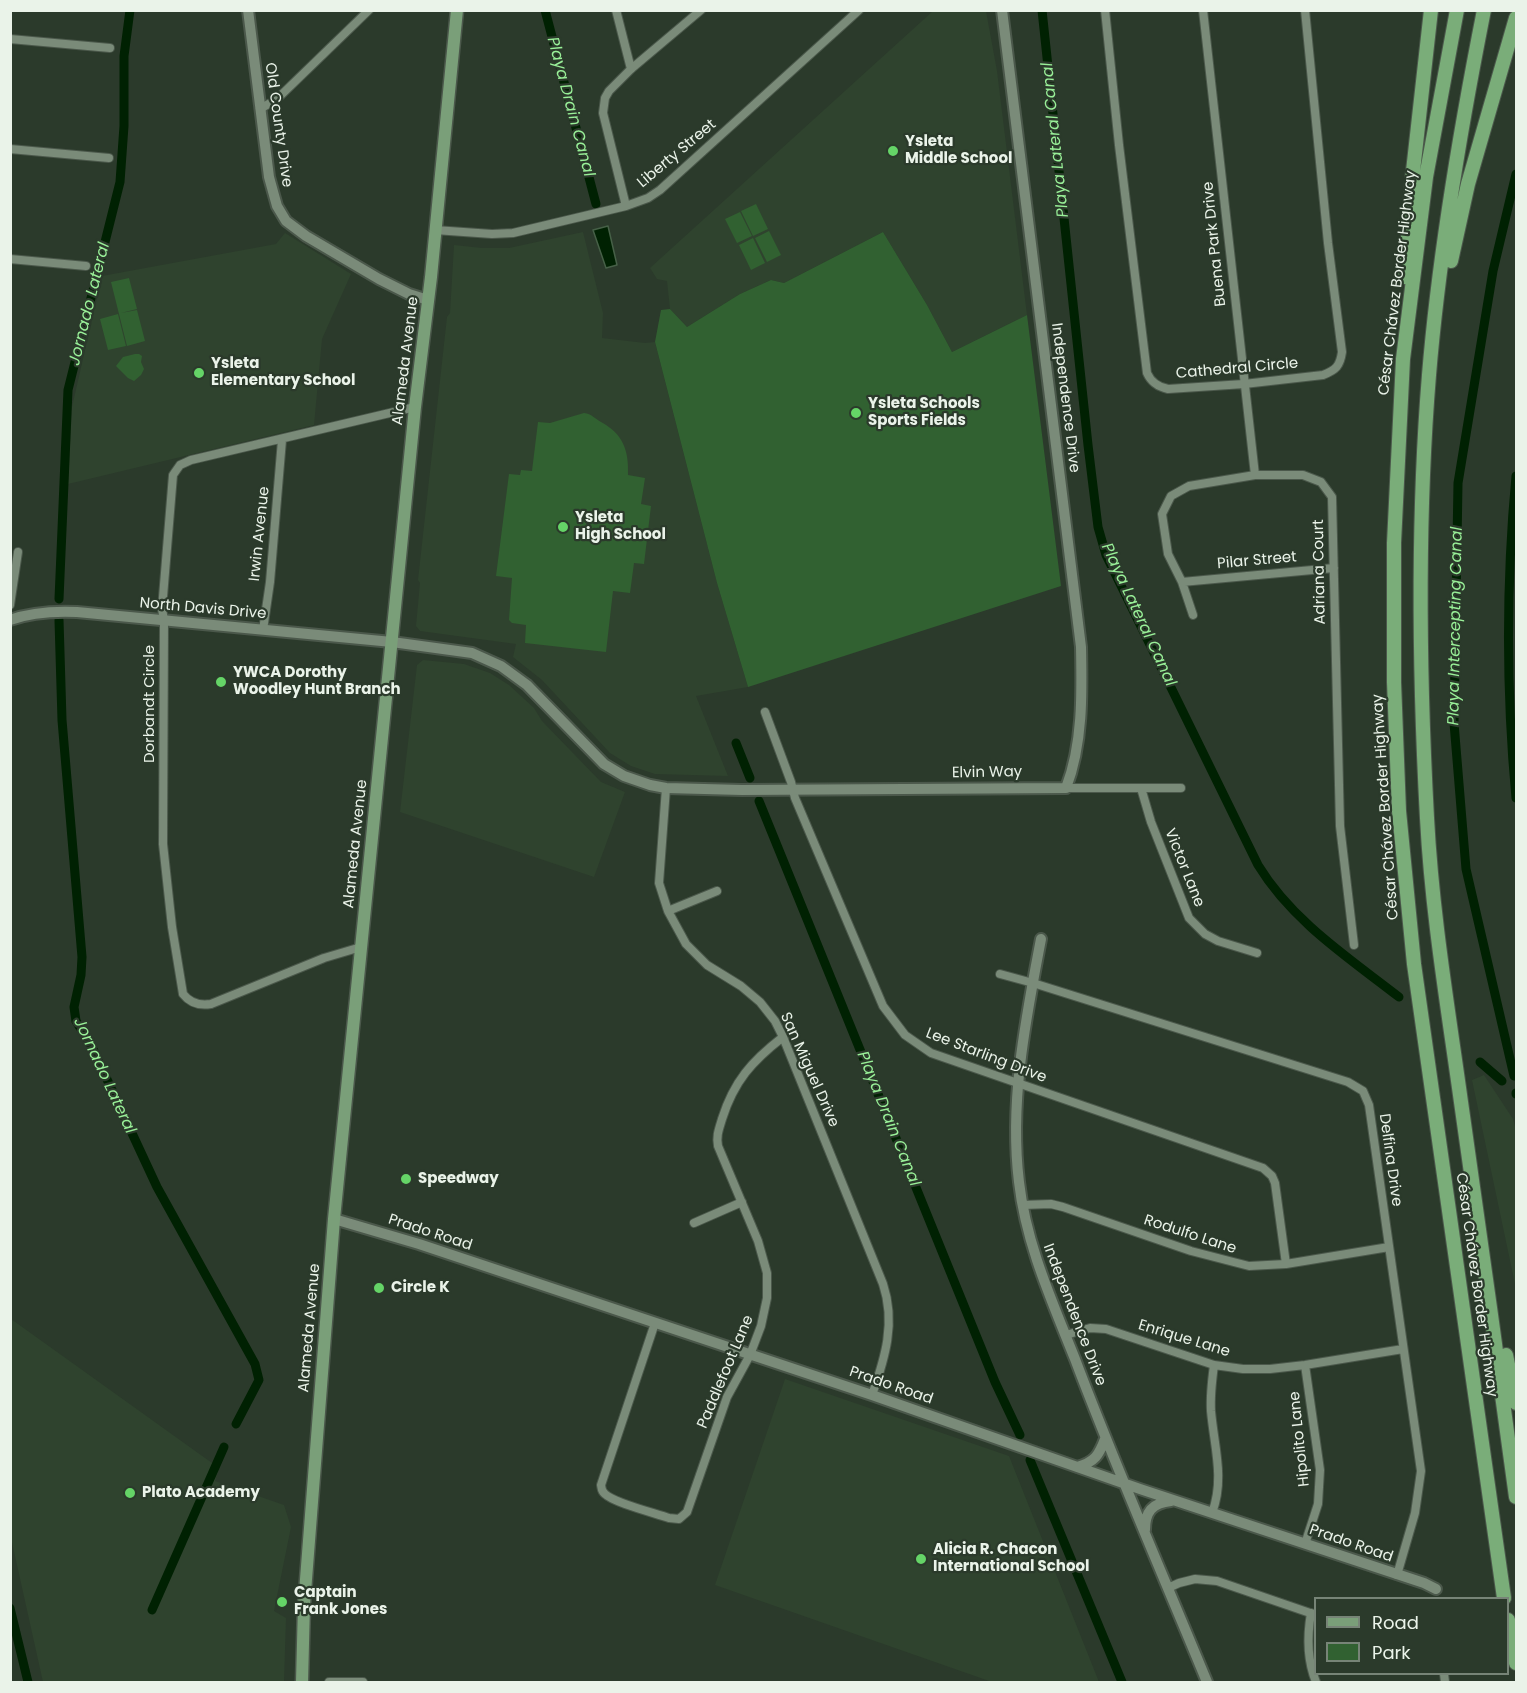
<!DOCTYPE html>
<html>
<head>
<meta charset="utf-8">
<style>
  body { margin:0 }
  #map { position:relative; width:1527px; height:1693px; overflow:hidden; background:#2b3a2b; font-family:Poppins,sans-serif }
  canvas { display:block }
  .frame { position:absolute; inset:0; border:12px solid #eaf3e9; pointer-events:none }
  .legend { position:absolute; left:1314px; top:1597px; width:195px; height:78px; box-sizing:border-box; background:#2b3a2b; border:2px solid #778477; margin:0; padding:8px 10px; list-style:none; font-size:18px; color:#eaf3e9 }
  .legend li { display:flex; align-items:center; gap:12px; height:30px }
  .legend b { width:30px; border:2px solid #778477 }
</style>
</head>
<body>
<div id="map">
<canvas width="1527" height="1693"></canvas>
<div class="frame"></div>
<ul class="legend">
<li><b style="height:8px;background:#7a9f79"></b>Road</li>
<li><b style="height:16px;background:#316131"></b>Park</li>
</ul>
</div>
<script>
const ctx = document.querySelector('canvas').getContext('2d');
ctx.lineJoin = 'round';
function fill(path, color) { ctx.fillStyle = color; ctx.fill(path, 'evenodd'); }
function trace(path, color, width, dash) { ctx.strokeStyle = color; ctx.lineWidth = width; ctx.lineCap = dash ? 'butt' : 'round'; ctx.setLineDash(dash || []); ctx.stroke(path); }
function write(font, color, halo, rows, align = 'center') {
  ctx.font = font + ' Poppins,sans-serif'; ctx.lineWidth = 4.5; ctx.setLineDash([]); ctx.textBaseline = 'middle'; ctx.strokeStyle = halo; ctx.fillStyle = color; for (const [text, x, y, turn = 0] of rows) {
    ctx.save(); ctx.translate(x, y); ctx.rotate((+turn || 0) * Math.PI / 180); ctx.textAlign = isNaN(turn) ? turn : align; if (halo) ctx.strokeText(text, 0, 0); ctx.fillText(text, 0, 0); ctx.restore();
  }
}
fill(new Path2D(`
  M933 11H986L997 71 1027 315 952 352 927 305 883 232 784 283 771 280 740 294 687 327 670 309 667 281 657 279 650 268Z
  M583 232 603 313 602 338 645 343 655 342 717 583 748 687 696 696 728 776 655 774 631 766 610 753 542 680 513 657 516 644 420 631 416 626 420 583 418 580 447 317 450 313 454 245 482 248H509Z
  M285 233 351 274 322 339 314 425 68 484 72 407 102 276 276 244Z
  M423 660 464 664 490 673 509 685 534 708 542 721 601 782 625 792 594 877 400 812 417 665Z
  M1484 1075 1513 1119 1516 1130V1289L1472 1080Z
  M11 1319 219 1468 215 1481 284 1505 291 1527 274 1611 286 1618 284 1682H43L11 1538Z
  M785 1379 1009 1456 1099 1682H992L715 1585Z`), '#2f432e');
fill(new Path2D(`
  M756 204 768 229 753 236 741 211Z
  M740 212 752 236 737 243 725 219Z
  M769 231 781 255 767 262 755 238Z
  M883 232 927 305 952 352 1027 315 1061 586 748 687 717 583 655 342 661 310 670 309 687 327 740 294 771 280 784 283Z
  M753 238 765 263 751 270 739 245Z
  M129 278 137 309 121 313 137 310 145 341 127 346 111 282Z
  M118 314 126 346 108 350 100 319Z
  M135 354H139L142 356 141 362 144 369 141 375 134 381 128 378 116 366 123 357Z
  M584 413C592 414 594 418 601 422 623 434 629 450 628 475L645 478 641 504 651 506 644 564 634 563 630 593 613 591 606 652 525 643 526 625 512 623 509 620 512 578 496 576 509 474 520 475 521 470 532 471 538 422 550 423Z`), '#316131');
const water = new Path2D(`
  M608 226 617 265 606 268 593 230Z`);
fill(water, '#002102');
trace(water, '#466047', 1.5);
trace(new Path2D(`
  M545 10 596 204
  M1042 10 1088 445 1098 527 1106 555 1258 865C1292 921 1349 958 1399 997
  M1516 476C1506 583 1506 691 1516 798
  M59 599 68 390 120 182 124 126V56L130 10
  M59 620 62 720 82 957 81 975 74 1007 76 1021 91 1045 157 1187 255 1364 259 1380 236 1424
  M736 743 750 778
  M759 801 995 1382 1020 1435
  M1480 1062 1502 1081
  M1514 1076 1466 869 1454 723 1458 483 1493 271 1516 174
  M1516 1093V1094
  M1030 1460 1122 1682
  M10 1608 28 1682
  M152 1610 224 1447`), '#002102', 9);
const street = new Path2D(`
  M616 10 631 69
  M1105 10 1119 145 1147 373C1151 382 1158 387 1168 389L1244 384 1323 375C1336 370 1340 366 1342 352L1328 243 1305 10
  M1203 10 1255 475
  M10 39 110 48
  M260 109 277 99 369 10
  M10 149 109 158
  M626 206 603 113 605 98 609 91 631 69 701 10
  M435 230 492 234 513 233 626 206 648 198 660 190 859 10
  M10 259 86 266
  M1182 582 1334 568
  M10 605 18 552
  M1193 615 1182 582 1168 554 1162 514 1171 496 1189 486 1255 475H1303L1321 482 1332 497 1340 826 1354 945
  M263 630 270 582 282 440
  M765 712 791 782 795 798 883 1006 905 1035 931 1053 1263 1168 1272 1176 1275 1183 1286 1264
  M666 788 659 883 668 911 686 944 707 965 741 986 760 1002 775 1021 783 1037 883 1284C896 1323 885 1358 872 1395
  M1066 788H1181
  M1141 788 1151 822 1189 918 1205 934 1218 941 1257 953
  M668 911 717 891
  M361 947 324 958 211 1004C199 1006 190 1003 183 994L172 927 163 844 164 620 162 609 173 475 180 465 191 460 415 407
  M1000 974 1033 983 1348 1082 1363 1091 1369 1105 1421 1471 1415 1513 1397 1575
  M1022 1205 1051 1204 1063 1207 1191 1251 1249 1266 1286 1264 1389 1247
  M694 1223 742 1202
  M655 1323 601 1485C602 1489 601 1491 605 1494 614 1503 655 1513 669 1518L679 1519 687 1512 727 1397 750 1355 761 1326 767 1298V1273L758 1241 718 1146C716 1136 719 1129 722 1119 734 1081 752 1061 783 1037
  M1066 1335 1090 1328 1106 1329 1214 1365 1243 1369H1270L1305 1365 1403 1349
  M1305 1365 1320 1470 1318 1504 1305 1544
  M1212 1513C1225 1479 1214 1446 1211 1411 1210 1395 1212 1380 1214 1365
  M1168 1588 1179 1583 1195 1579 1217 1581 1316 1615
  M1311 1613C1307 1636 1307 1660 1316 1682
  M1444 1674 1445 1682
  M329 1682H363`);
const secondary = new Path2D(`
  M248 10 269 177 277 206 286 221 306 236 379 279 409 294 428 300
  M10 620C32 612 54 611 77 612L392 642 472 653 501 666 527 685 604 764 624 776 650 785 666 788 742 790 1066 788C1083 744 1082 693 1081 647L1002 10
  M1041 939C1026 1018 1009 1101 1019 1182 1026 1244 1052 1301 1075 1359 1116 1468 1163 1575 1207 1682
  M334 1219 419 1244 872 1395 1140 1489 1424 1583 1436 1589
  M1077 1467C1095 1462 1099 1455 1105 1439
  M1145 1530C1145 1512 1152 1503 1171 1501`);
const primary = new Path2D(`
  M302 1682 304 1605 334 1219 415 407 431 277 457 10`);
const highway = new Path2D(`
  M1457 10 1426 177 1403 359 1394 543V682L1399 811 1414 964 1504 1598
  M1484 10C1460 131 1439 253 1429 375 1417 522 1419 671 1427 818 1432 914 1448 1008 1461 1102 1480 1234 1498 1365 1516 1497
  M1451 261 1468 184 1516 18
  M1405 277 1412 180 1431 10
  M1506 1355 1516 1403
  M1508 1620 1516 1663`);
trace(street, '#4b584b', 10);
trace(secondary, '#4b584b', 14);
trace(primary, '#4b584b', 15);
trace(highway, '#4b584b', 16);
trace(street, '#7a8b79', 8);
trace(secondary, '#7a8b79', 10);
trace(primary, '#7a9f79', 12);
trace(highway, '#7aad79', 14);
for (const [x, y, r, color] of [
  [893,151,6,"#65d467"],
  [199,373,6,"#65d467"],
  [856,413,6,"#65d467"],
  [563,527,6,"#65d467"],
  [221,682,6,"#65d467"],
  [406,1179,6,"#65d467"],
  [379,1288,6,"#65d467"],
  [130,1493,6,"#65d467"],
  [921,1559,6,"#65d467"],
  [282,1602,6,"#65d467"]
]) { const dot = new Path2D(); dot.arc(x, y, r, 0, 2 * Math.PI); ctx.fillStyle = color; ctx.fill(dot); trace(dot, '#2b3a2b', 2); }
write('15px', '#eaf3e9', '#2b3a2b', [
  ["Old County Drive",278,125,82],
  ["Liberty Street",677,154,-40],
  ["Buena Park Drive",1215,244,-96],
  ["César Chávez Border Highway",1398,283,-83],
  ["Alameda Avenue",406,361,-83],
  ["Cathedral Circle",1237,369,-5],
  ["Independence Drive",1065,398,83],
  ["Irwin Avenue",260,534,-84],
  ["Pilar Street",1257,561,-5],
  ["Adriana Court",1320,572,-91],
  ["North Davis Drive",203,609,5],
  ["Dorbandt Circle",150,704,-90],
  ["Elvin Way",987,773,-1],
  ["César Chávez Border Highway",1386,807,-94],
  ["Alameda Avenue",356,844,-84],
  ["Victor Lane",1184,868,68],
  ["Lee Starling Drive",986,1056,21],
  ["San Miguel Drive",809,1070,66],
  ["Delfina Drive",1390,1160,82],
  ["Prado Road",430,1233,18],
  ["Rodulfo Lane",1190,1235,18],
  ["César Chávez Border Highway",1476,1285,82],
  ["Independence Drive",1074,1315,69],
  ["Alameda Avenue",310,1328,-85],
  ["Enrique Lane",1184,1339,17],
  ["Paddlefoot Lane",726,1372,-67],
  ["Prado Road",891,1386,19],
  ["Hipolito Lane",1300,1439,-96],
  ["Prado Road",1351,1544,19]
]);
write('bold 15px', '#eaf3e9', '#2b3a2b', [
  ["Ysleta",905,142],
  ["Middle School",905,159],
  ["Ysleta",211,364],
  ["Elementary School",211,381],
  ["Ysleta Schools",868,404],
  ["Sports Fields",868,421],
  ["Ysleta",575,518],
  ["High School",575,535],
  ["YWCA Dorothy",233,673],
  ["Woodley Hunt Branch",233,690],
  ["Speedway",418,1179],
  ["Circle K",391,1288],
  ["Plato Academy",142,1493],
  ["Alicia R. Chacon",933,1550],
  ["International School",933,1567],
  ["Captain",294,1593],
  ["Frank Jones",294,1610]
], 'left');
write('italic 16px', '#99f098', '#2b3a2b', [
  ["Playa Drain Canal",570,107,75],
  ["Playa Lateral Canal",1056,140,-96],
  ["Jornado Lateral",90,304,-76],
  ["Playa Lateral Canal",1138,615,65],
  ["Playa Intercepting Canal",1456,626,-89],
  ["Jornado Lateral",104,1076,65],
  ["Playa Drain Canal",888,1119,68]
]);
</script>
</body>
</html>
